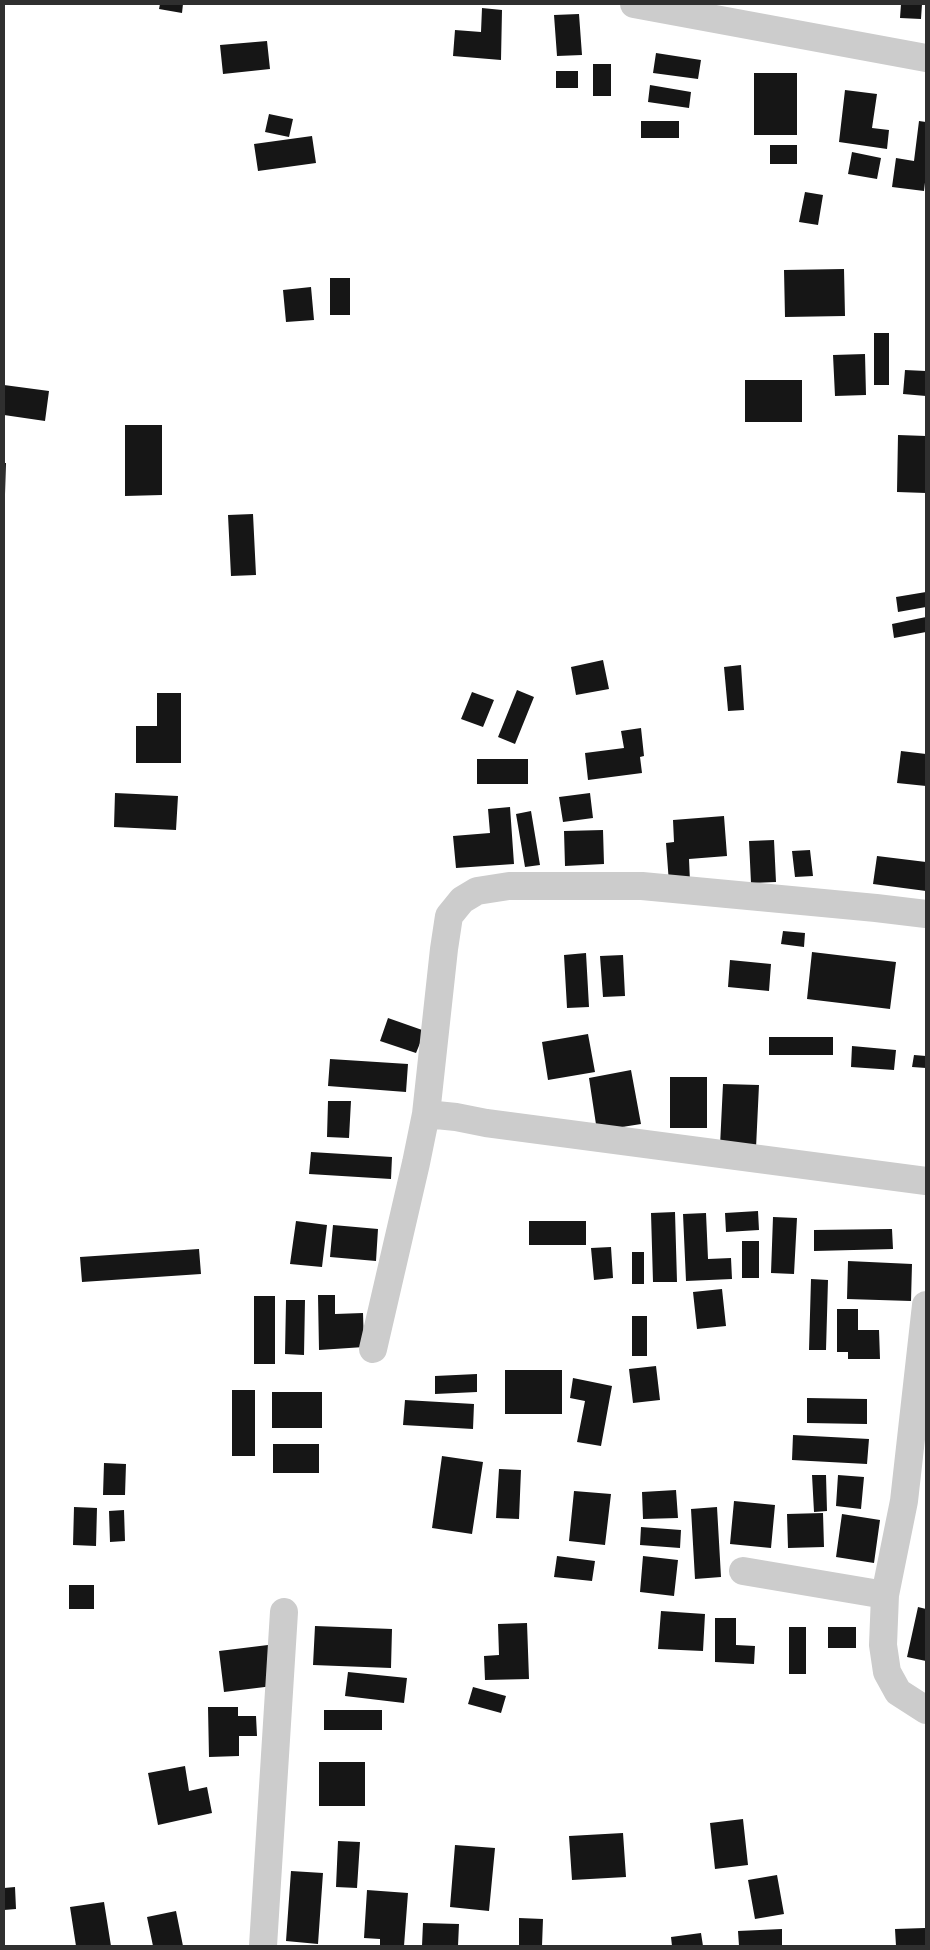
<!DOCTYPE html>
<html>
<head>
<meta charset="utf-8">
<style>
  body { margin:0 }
  #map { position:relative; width:930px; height:1950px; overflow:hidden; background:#fff; font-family:Mulish,sans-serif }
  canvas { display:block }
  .frame { position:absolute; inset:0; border:5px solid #2f2f2f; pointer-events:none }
</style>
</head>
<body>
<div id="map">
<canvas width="930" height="1950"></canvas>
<div class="frame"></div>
</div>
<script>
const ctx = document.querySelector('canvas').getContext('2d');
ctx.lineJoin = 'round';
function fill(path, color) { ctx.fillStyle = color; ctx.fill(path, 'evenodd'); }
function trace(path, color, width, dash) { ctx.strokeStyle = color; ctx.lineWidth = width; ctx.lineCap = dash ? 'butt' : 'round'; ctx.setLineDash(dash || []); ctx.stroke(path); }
fill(new Path2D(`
  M160 4H183L182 13 159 9Z
  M901 4H922L921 19 900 18Z
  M482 8 502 10 501 60 453 56 455 30 481 32Z
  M579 14 582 55 557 56 554 15Z
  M267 41 270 69 223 74 220 45Z
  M656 53 701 60 698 79 653 73Z
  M593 64H611V96H593Z
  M556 71H578V88H556Z
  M754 73H797V135H754Z
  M650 85 691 92 689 108 648 102Z
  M845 90 877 94 872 128 889 130 887 149 839 142Z
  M269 114 293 119 289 137 265 132Z
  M641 121H679V138H641Z
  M919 121 926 122V174L924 191 892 187 896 158 914 161Z
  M312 136 316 163 258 171 254 144Z
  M770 145H797V164H770Z
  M852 152 881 158 877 179 848 174Z
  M805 192 823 195 818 225 799 222Z
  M844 269 845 316 785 317 784 270Z
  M330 278H350V315H330Z
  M311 287 314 320 286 322 283 290Z
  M874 333H889V385H874Z
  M865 354 866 395 835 396 833 355Z
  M905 370 926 371V396L903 394Z
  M745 380H802V422H745Z
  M4 385 49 391 45 421 4 415Z
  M125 425H162V495L125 496Z
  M898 435 926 436V493L897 492Z
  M4 463H6L5 494 4 493Z
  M253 514 256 575 231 576 228 515Z
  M926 592V607L898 612 896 597Z
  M926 617V632L894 638 892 624Z
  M603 660 609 689 576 695 571 667Z
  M741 665 744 710 728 711 724 667Z
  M517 690 534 697 515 744 498 737Z
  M472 692 494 700 483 727 461 719Z
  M157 693H181V763H136V726H157Z
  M641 728 644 756 640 757 642 773 588 780 585 753 624 748 621 731Z
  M901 751 926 754V786L897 783Z
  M477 759H528V784H477Z
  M115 793 178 796 176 830 114 827Z
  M590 793 593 818 563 822 559 797Z
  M510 807 514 864 456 868 453 836 490 833 488 809Z
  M531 811 540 865 525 867 516 814Z
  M724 816 727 856 689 859 690 882 669 883 666 843 674 842 673 820Z
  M603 830 604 864 565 866 564 831Z
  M774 840 776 882 751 883 749 841Z
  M810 850 813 876 795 877 792 851Z
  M877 856 926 862V891L873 884Z
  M783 931 805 933 804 947 781 944Z
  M812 952 896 962 890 1009 807 999Z
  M586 953 589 1007 567 1008 564 955Z
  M623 955 625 996 603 997 600 956Z
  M730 960 771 964 769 991 728 987Z
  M388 1018 425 1031 416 1053 380 1041Z
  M588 1034 595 1072 548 1080 542 1042Z
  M769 1037H833V1055H769Z
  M852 1046 896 1050 894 1070 851 1067Z
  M914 1055 926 1056V1068L912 1067Z
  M330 1059 408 1064 406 1092 328 1086Z
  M631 1070 641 1124 597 1131 589 1078Z
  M670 1077H707V1128H670Z
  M723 1084 759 1085 756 1148 720 1146Z
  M328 1101H351L349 1138 327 1137Z
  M311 1152 392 1157 391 1179 309 1174Z
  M758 1211 759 1230 726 1232 725 1213Z
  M675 1212 677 1282H653L651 1213Z
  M706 1213 708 1259 731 1258 732 1279 686 1281 683 1214Z
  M773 1217 797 1218 794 1274 771 1273Z
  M296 1221 327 1225 322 1267 290 1264Z
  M529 1221H586V1245H529Z
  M333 1225 378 1229 376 1261 330 1257Z
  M892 1229 893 1249 814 1251V1230Z
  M742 1241H759V1278H742Z
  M611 1247 613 1278 594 1280 591 1248Z
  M199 1249 201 1274 82 1282 80 1257Z
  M632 1252H644V1284H632Z
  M848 1261 912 1264 911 1301 847 1299Z
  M811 1279 828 1280 826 1350H809Z
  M722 1289 726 1326 697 1329 693 1292Z
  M318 1295H335V1314L363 1313 364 1347 319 1350Z
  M254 1296H275V1364H254Z
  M286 1300H305L304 1355 285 1354Z
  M837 1309H858V1330H879L880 1359H848V1352H837Z
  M632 1316H647V1356H632Z
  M656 1366 660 1400 633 1403 629 1369Z
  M505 1370H562V1414H505Z
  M477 1374V1392L435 1394V1376Z
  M573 1378 612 1386 601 1446 577 1442 585 1401 570 1398Z
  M232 1390H255V1456H232Z
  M272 1392H322V1428H272Z
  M807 1398 867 1399V1424L807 1423Z
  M405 1400 474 1404 473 1429 403 1425Z
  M793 1435 869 1439 867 1464 792 1460Z
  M273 1444H319V1473H273Z
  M442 1456 483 1462 472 1534 432 1528Z
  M104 1463 126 1464 125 1495H103Z
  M499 1469 521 1470 519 1519 496 1518Z
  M812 1475H826L827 1511 814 1512Z
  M838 1475 864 1477 861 1509 836 1506Z
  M676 1490 678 1518 643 1519 642 1492Z
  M574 1491 611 1494 605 1545 569 1541Z
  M734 1501 775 1505 771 1548 730 1544Z
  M74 1507 97 1508 96 1546 73 1545Z
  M717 1507 721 1577 695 1579 691 1509Z
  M124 1510 125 1541 110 1542 109 1511Z
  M823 1513 824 1547 788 1548 787 1514Z
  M842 1514 880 1520 874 1563 836 1557Z
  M641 1527 681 1530 680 1548 640 1545Z
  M557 1556 595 1561 592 1581 554 1577Z
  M643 1556 678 1560 674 1596 640 1592Z
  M69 1585H94V1609H69Z
  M918 1607 926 1609V1661L907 1657Z
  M661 1611 705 1614 703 1651 658 1649Z
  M715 1618H736V1645L755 1646 754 1664 715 1662Z
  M527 1623 529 1679 485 1680 484 1656 499 1655 498 1624Z
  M315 1626 392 1629 391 1668 313 1665Z
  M789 1627H806V1674H789Z
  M828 1627H856V1648H828Z
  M268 1645 273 1686 224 1692 219 1651Z
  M348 1672 407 1678 404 1703 345 1696Z
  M473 1687 506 1696 501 1713 468 1704Z
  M208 1707H238V1716H256L257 1736H239V1756L209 1757Z
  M324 1710H382V1730H324Z
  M319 1762H365V1806H319Z
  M185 1766 189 1791 207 1787 212 1813 158 1825 148 1773Z
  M743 1819 748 1865 715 1869 710 1823Z
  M623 1833 626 1877 572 1880 569 1836Z
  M338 1841 360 1842 357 1888 336 1887Z
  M455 1845 495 1848 489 1911 450 1907Z
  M291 1871 323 1873 318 1944 286 1941Z
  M777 1875 784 1914 755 1919 748 1880Z
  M15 1887 16 1909 4 1910V1888Z
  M367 1890 408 1893 404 1946H380V1939L364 1938Z
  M104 1902 111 1946H76L70 1907Z
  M176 1911 183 1946H153L147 1917Z
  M519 1918 543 1919 542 1946H519Z
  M423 1923 459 1924 458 1946H422Z
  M925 1928V1946H896L895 1929Z
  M782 1929V1946H739L738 1931Z
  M701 1933 703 1946H672L671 1937Z`), '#161616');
trace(new Path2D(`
  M634 4 926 58
  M426 1114 444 949 449 916 462 900 477 891 509 886H642L876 908 926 914
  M926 1305 904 1501 885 1595 883 1645 887 1672 898 1692 926 1710
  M373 1349 416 1163 426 1114 456 1117 486 1123 926 1181
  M743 1571 885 1595
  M263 1946 284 1612`), '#ccc', 28);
</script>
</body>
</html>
